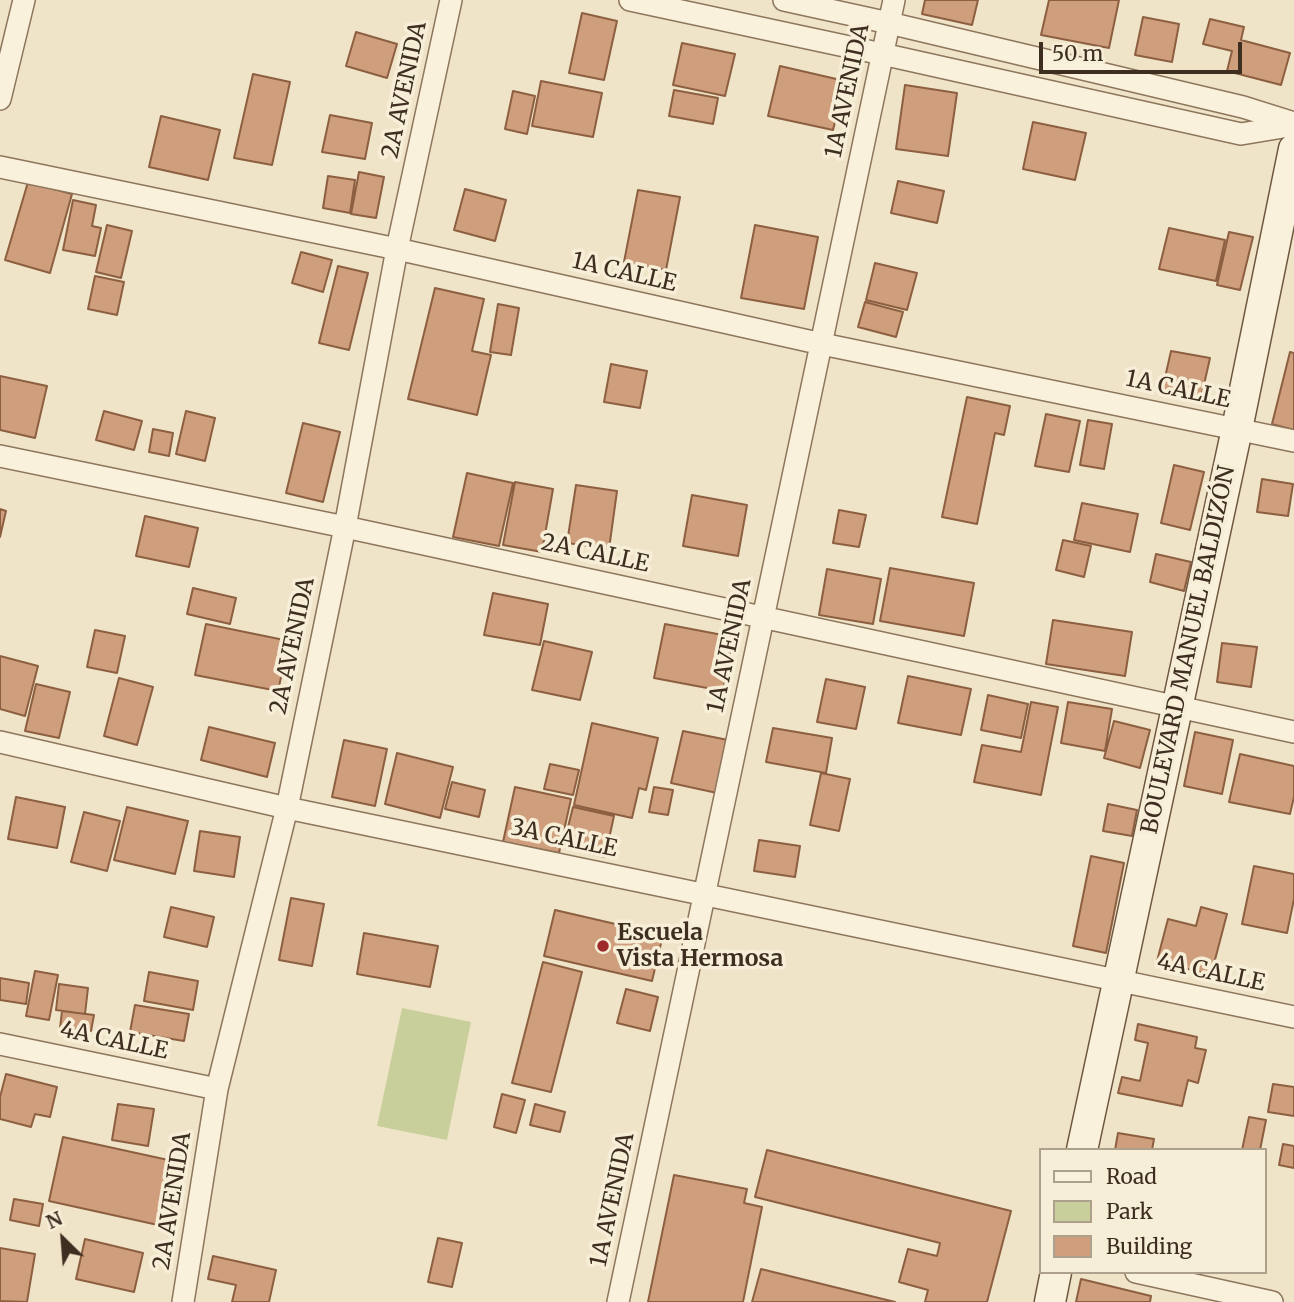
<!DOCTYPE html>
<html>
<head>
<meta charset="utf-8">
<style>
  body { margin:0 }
  #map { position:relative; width:1294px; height:1302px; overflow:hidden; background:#f0e4c8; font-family:Merriweather,serif }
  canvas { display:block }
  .legend { position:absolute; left:1039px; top:1148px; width:228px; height:126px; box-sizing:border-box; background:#f7eed8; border:2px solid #ada18e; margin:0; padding:9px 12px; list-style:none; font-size:21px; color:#3d2e20 }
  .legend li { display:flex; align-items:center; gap:14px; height:35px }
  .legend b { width:35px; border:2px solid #ada18e }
  .north { position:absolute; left:28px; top:1204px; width:70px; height:70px; -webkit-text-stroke:5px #f7eed8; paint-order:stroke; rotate:335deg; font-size:19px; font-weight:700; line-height:28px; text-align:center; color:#3d2e20 }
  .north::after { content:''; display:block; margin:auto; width:24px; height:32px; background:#3d2e20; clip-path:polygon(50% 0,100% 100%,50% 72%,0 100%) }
  .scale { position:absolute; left:1039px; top:42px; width:203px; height:32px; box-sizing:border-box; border:4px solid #3d2e20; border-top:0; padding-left:9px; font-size:21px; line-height:24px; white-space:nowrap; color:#3d2e20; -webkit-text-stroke:5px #f7eed8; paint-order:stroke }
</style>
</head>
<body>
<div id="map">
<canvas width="1294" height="1302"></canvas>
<ul class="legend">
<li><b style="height:9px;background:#faf1dc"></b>Road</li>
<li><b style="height:19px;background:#c9cf9b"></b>Park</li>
<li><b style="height:19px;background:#cf9f7d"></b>Building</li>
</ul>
<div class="north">N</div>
<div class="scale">50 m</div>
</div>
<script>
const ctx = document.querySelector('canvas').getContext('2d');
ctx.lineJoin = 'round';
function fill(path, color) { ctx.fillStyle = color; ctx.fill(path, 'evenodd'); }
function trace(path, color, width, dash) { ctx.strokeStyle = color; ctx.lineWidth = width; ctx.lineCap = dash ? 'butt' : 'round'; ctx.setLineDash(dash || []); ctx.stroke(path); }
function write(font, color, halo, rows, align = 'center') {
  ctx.font = font + ' Merriweather,serif'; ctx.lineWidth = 7; ctx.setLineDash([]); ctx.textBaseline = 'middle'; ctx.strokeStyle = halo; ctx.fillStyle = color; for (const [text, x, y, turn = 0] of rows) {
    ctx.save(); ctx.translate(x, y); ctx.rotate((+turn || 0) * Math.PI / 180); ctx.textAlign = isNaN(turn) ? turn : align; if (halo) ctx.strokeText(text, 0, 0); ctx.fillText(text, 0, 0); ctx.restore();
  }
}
fill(new Path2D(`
  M402 1008 471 1022 447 1140 377 1126Z`), '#c9cf9b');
const building = new Path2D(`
  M925 0H978L972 25 922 14Z
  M1049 0H1119L1109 48 1041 35Z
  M582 13 617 21 604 80 569 73Z
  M1143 17 1179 24 1172 62 1135 55Z
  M1210 19 1244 27 1241 40 1290 53 1281 85 1227 71 1232 51 1203 44Z
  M356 32 397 44 387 78 346 66Z
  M682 43 735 54 725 96 673 85Z
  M780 66 845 81 833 130 768 116Z
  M253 74 290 82 272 165 234 158Z
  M541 81 602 93 593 137 532 126Z
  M905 85 957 93 948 156 896 149Z
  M674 90 718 98 713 124 669 116Z
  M513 91 535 96 527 134 505 129Z
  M330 115 372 123 365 159 322 152Z
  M161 116 220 130 208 180 149 167Z
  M1033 122 1086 133 1075 180 1023 169Z
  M359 172 384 177 376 218 351 214Z
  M328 176 355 180 350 213 323 208Z
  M898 181 944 191 937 223 891 213Z
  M28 182 72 194 50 273 5 260Z
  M465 189 506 200 495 241 454 230Z
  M638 190 680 197 666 270 624 262Z
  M73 200 96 205 92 226 101 228 95 256 63 250Z
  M107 225 132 231 121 278 96 272Z
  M755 225 818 237 804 309 741 298Z
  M1169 228 1225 240 1216 281 1159 269Z
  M1229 232 1253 237 1240 290 1217 285Z
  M301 252 332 260 323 292 292 283Z
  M875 263 917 273 907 310 866 300Z
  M338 266 368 273 349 350 319 343Z
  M95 276 124 282 117 315 88 309Z
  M435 288 484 299 472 351 491 355 477 415 408 399Z
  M865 302 903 312 896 337 858 327Z
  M498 304 519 308 511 355 490 352Z
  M1171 351 1210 358 1201 398 1162 391Z
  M1290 352 1294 353V430L1272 424Z
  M611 364 647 371 640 408 604 402Z
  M0 376 47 386 35 438 0 430Z
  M967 397 1010 406 1004 435 995 433 977 524 942 517Z
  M104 411 142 421 134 450 96 440Z
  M186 411 215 418 205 461 176 454Z
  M1046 414 1080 421 1069 472 1035 466Z
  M1088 420 1112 424 1104 469 1080 465Z
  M303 423 340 432 323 502 286 493Z
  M153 429 173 433 169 456 149 452Z
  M1174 465 1204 472 1190 530 1161 523Z
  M467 473 513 483 499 546 453 537Z
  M1262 479 1293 484 1288 516 1257 512Z
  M515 482 553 489 542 552 503 545Z
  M576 485 617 491 609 549 567 543Z
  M692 495 747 505 738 556 683 546Z
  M1082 503 1138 514 1130 552 1074 540Z
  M0 509 6 511 0 537Z
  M839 510 866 515 859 547 833 543Z
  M145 516 198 528 189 567 136 556Z
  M1063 540 1091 546 1084 577 1056 570Z
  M1156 554 1191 562 1184 591 1150 582Z
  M890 568 974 583 964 636 880 621Z
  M827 569 881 579 873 624 819 615Z
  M193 588 236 598 230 624 187 614Z
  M493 593 548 604 540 645 484 635Z
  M1053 620 1132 632 1125 676 1046 664Z
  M206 624 289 641 278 691 195 675Z
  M665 624 733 637 723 691 654 678Z
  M95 630 125 636 117 673 87 667Z
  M544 641 592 652 580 700 532 690Z
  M1222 643 1257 647 1251 687 1217 682Z
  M0 656 38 666 25 716 0 709Z
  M908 676 971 689 961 735 898 723Z
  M119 678 153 687 137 745 104 736Z
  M826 679 865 687 856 729 817 722Z
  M36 684 70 692 59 738 25 731Z
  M988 695 1028 704 1021 738 981 730Z
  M1031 702 1058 707 1041 795 974 782 982 745 1021 752Z
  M1068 702 1112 709 1105 751 1061 743Z
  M1114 721 1150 730 1140 768 1104 758Z
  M592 723 658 738 646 790 639 788 632 818 574 805Z
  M209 727 275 743 267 777 201 760Z
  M773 728 832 738 826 773 766 762Z
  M683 731 728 740 717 793 671 783Z
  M1195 732 1233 740 1222 794 1184 786Z
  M344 740 387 749 375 806 332 797Z
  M397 753 453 767 440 818 385 804Z
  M1240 754 1294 766V797L1290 814 1229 802Z
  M550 764 579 770 573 795 544 789Z
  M821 773 850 779 839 831 810 825Z
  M452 782 485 790 479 817 445 809Z
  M515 787 571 799 559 853 503 842Z
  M654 787 673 790 668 815 649 812Z
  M16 797 65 807 57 848 8 839Z
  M1108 804 1137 810 1132 836 1103 831Z
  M127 807 188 821 175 874 114 860Z
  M573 807 614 816 605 857 563 847Z
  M84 812 120 821 107 871 71 862Z
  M200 831 240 837 234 877 194 871Z
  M759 840 800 846 795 877 754 871Z
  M1091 856 1124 863 1106 953 1073 946Z
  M1254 866 1294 874V899L1287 933 1242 924Z
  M291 898 324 904 312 966 279 960Z
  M171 907 214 917 207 947 164 937Z
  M1201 907 1227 914 1211 975 1157 961 1168 919 1196 926Z
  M555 910 663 935 652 981 544 956Z
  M364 933 438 946 430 987 357 974Z
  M543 962 582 972 551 1092 512 1083Z
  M35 971 58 975 49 1020 26 1016Z
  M149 972 198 981 193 1010 144 1001Z
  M0 978 29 983 26 1004 0 1000Z
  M59 984 88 988 85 1014 56 1010Z
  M626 989 658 997 650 1031 617 1023Z
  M135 1005 189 1014 184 1041 130 1032Z
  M62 1011 94 1015 91 1031 60 1028Z
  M1138 1024 1197 1037 1195 1048 1206 1050 1198 1083 1188 1080 1182 1106 1118 1093 1122 1077 1140 1081 1148 1043 1135 1040Z
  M6 1074 57 1087 50 1117 35 1114 31 1127 0 1119V1097Z
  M1273 1084 1294 1087V1116L1268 1112Z
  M502 1094 525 1100 516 1133 494 1127Z
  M118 1104 154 1109 148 1146 112 1140Z
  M535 1104 565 1112 560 1132 530 1125Z
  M1249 1117 1266 1120 1260 1150H1242Z
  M1118 1133 1154 1139 1152 1150H1115Z
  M63 1137 182 1163 167 1227 49 1201Z
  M1283 1144 1294 1146V1168L1279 1165Z
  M767 1150 1011 1211 987 1302H925L928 1290 899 1282 908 1249 937 1256 940 1243 755 1197Z
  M674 1175 747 1189 744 1203 762 1207 743 1302H648Z
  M14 1199 43 1204 39 1226 10 1220Z
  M438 1238 462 1243 452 1287 428 1282Z
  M85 1239 143 1253 134 1292 76 1279Z
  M0 1248 35 1254 27 1302 0 1301Z
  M213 1256 276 1270 269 1302H232L236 1285 208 1279Z
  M761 1269 895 1302H752Z
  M1081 1279 1151 1296 1150 1302H1076Z`);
fill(building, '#cf9f7d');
trace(building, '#8d5f41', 2);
const minor = new Path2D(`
  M630 0 882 54 1241 134 1294 125
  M784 0 889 23 1243 107 1294 123
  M0 99 24 0
  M0 167 397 249 822 344 1294 441
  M0 456 345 527 1294 732
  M0 742 287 808 1294 1017
  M0 1044 217 1089
  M1136 1272 1272 1302
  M183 1302 217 1089 287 808 345 527 397 249 451 0
  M618 1302 894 0`);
const secondary = new Path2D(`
  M1082 1150 1237 429 1294 149
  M1050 1302 1056 1272`);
trace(minor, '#8d765c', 24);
trace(secondary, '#6f573f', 33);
trace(minor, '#faf1dc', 21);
trace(secondary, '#faf1dc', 30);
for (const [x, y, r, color] of [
  [603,946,7,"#9e2a2b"]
]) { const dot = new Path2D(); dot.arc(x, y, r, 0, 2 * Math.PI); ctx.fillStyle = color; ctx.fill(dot); trace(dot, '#f7eed8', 2.5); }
write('23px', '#3d2e20', '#f7eed8', [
  ["2A AVENIDA",405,90,-78],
  ["1A AVENIDA",848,91,-78],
  ["1A CALLE",624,273,13],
  ["1A CALLE",1178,390,12],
  ["2A CALLE",595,554,12],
  ["2A AVENIDA",293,646,-78],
  ["1A AVENIDA",730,646,-78],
  ["BOULEVARD MANUEL BALDIZÓN",1189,650,-78],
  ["3A CALLE",564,839,12],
  ["4A CALLE",1211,973,12],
  ["4A CALLE",114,1041,12],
  ["1A AVENIDA",613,1200,-78],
  ["2A AVENIDA",173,1201,-81]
]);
write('bold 23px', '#3d2e20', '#f7eed8', [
  ["Escuela",617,933],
  ["Vista Hermosa",617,959]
], 'left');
</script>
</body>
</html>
